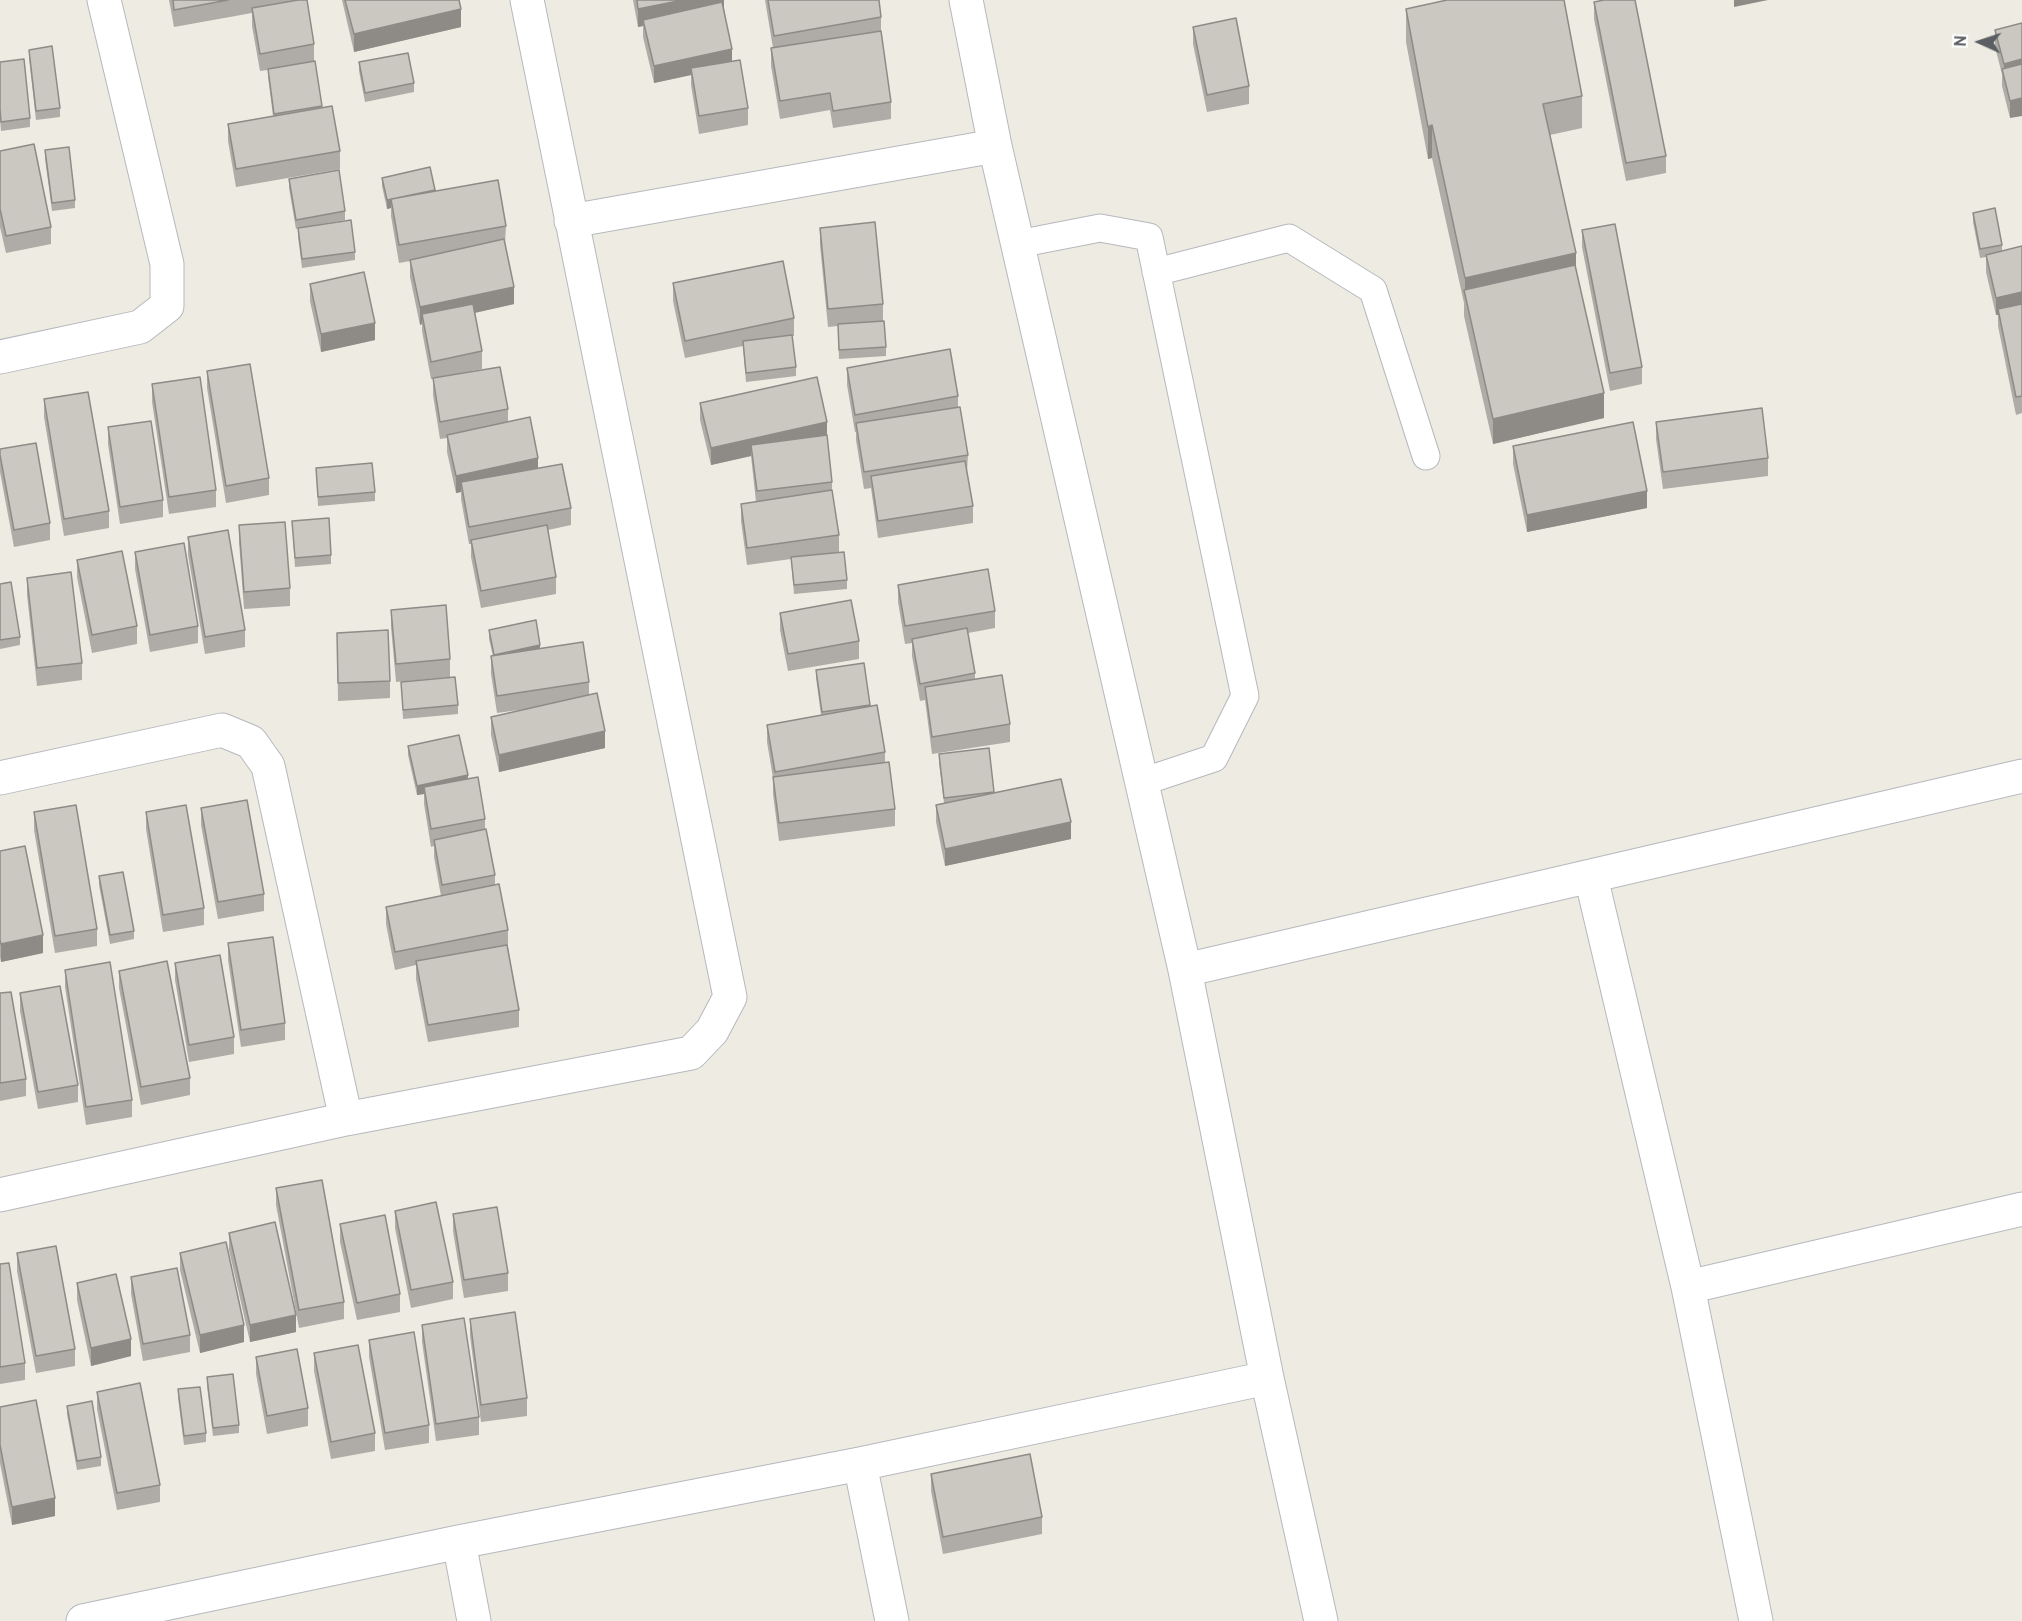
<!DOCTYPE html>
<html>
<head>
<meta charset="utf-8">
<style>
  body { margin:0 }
  #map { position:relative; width:2022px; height:1621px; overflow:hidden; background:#eeebe2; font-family:Overpass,sans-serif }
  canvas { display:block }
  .north { position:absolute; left:1950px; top:12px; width:60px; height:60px; -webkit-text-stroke:4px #fff; paint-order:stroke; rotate:273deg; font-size:16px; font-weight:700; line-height:24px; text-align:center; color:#5b5f63 }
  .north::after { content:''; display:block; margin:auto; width:21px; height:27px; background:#5b5f63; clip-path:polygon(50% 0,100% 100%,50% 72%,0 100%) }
</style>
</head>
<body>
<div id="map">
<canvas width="2022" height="1621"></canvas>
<div class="north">N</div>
</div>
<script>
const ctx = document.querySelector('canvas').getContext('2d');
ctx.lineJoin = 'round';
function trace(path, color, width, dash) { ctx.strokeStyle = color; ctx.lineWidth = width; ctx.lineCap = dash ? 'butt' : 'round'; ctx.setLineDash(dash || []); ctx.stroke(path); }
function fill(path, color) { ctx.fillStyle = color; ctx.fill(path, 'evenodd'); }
const lane = new Path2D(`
  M1018 244 1100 228 1149 237 1245 696 1214 758 1142 782
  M1156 272 1289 238 1373 290 1426 456`);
const street = new Path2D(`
  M966 0 995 146 1185 970 1267 1378 1321 1621
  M571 221 995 146
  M0 357 140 327 167 306V264L104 0
  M0 778 222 730 251 742 268 766 346 1119
  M1591 877 1688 1287 1756 1621
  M1185 970 2022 776
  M0 1195 346 1119 691 1053 712 1031 730 997 527 0
  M1688 1287 2022 1209
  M860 1464 892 1621
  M459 1542 474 1621
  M83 1621 459 1542 860 1464 1267 1378`);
trace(lane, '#b5b9bd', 29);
trace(street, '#b5b9bd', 35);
trace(lane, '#fff', 27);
trace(street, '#fff', 33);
fill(new Path2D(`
  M169 0H307L314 44V61L322 107 340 151V169L236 187 228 141V124L273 116 268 77V70L260 71 252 26V13L174 27Z
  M342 0H459L461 27 354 52Z
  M633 0H724V8L732 61 748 108V125L699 134 691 85V75L654 83 643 37V26L638 27Z
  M765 0H879L881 17V34L891 102V119L833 128 830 110 780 119 771 66V48H773Z
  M1594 2 1666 156V173L1626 181 1594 19Z
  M1406 9 1582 96V128L1550 135 1604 418 1493 444 1464 316V303L1432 158 1428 159 1406 42Z
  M2022 23 2010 118 2002 86V74L1995 47V30Z
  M1193 27 1249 86V104L1207 112 1193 44Z
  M29 50 60 108V117L36 120 29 58Z
  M0 62 30 118V127L1 131 0 118Z
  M359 62 414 83V92L365 102 359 71Z
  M45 150 75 200V208L52 211 45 159Z
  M0 151 51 227V244L6 253 0 227Z
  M382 178 435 191 506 226 505 243 514 304 475 313 482 351V369L447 376 508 409V422L538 468 571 508V525L548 530 556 577V594L481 608 471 557V544H469L461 499V492L456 493 447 452V438L440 439 433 395V379H431L422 331V324L420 325 410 277V261L399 263 391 216V208L387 209 382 186Z
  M289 179 345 211V220L315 225 355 252V260L302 268 298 237V228L296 229 289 188Z
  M1973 213 2002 245V251L2022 246V413L2016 415 1998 326V315H1996L1986 272V257L1980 258 1973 222Z
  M820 228 883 304V321L870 322 886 347V356L839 359 838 326 828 327 820 245Z
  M1582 230 1642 367V384L1610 391 1582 247Z
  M673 283 794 318V336H792L796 367V376L746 382 743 346 685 358 673 301Z
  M310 284 375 340 321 352 310 301Z
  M847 368 958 396V407L968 455 967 472 973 506V523L878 538 871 488 864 489 856 440V432H855L847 385Z
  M207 371 269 478V495L226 503 207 388Z
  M152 384 216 490V507L169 514 152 402Z
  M44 399 109 511V528L64 536 44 417Z
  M700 403 827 435 832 482V490L839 535V552L847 580V589L794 594 791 559 747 565 741 521V504L756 502 751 456 711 465 700 420Z
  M1656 422 1768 458V476L1663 489 1656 439Z
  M108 427 163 500V517L120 524 108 444Z
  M1513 446 1647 508 1527 532 1513 464Z
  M0 449 50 523V540L14 547 0 472Z
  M316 468 375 492V501L318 506Z
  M292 521 331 555V564L295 567Z
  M239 525 290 588V606L244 609 239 542Z
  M188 537 245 630V647L205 654 188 555Z
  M135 552 198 626V643L150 652 135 569Z
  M77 560 137 626V644L92 653 77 577Z
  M27 578 82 663V680L37 686 27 595Z
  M0 584 20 637V645L0 649Z
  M898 585 995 611V628L968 633 975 673V679L1010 724V742L932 754 925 700 920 701 912 656V643L905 644 898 602Z
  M391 610 450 659V677L396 682 391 627Z
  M780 613 859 641V659L788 671 780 630Z
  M489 630 540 648 589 682V694L605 748 499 772 491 735V717L526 709 497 713 491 674V656H493L489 639Z
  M337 633 390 681V698L338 701Z
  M816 670 870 706 885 752V762L895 809V826L779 841 773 794V778L767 742V725L821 715 816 678Z
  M401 682 458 705V714L403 719Z
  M408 746 468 779 485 819V830L495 875V885L508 930V947L519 1010V1027L428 1042 416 979V965L395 970 386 924V907L441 896 434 857V846L431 847 424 804V794L417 795 408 755Z
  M939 754 994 793 1071 839 945 866 936 822V805L944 803 939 763Z
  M201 808 264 894V911L218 919 201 825Z
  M34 812 97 929V946L55 953 34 830Z
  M146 812 204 908V925L163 932 146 829Z
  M0 851 43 953 1 962 0 957Z
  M99 876 134 931V939L110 944 99 885Z
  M228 943 285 1023V1040L241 1047 228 960Z
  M175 963 234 1037V1054L189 1062 175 980Z
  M65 970 132 1100V1117L86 1125 65 987Z
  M119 971 190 1078V1095L141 1105 119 988Z
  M0 993 26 1079V1096L0 1101Z
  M20 993 78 1085V1102L38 1109 20 1011Z
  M276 1188 344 1302V1319L299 1328 276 1205Z
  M395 1211 453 1282V1299L411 1308 395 1228Z
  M453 1214 508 1273V1291L464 1298 453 1231Z
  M340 1224 400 1294V1312L357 1320 340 1242Z
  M229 1233 296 1332 250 1342 229 1250Z
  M17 1253 75 1349V1366L36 1373 17 1271Z
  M180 1253 244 1342 200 1353 180 1270Z
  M0 1264 25 1363V1380L0 1384Z
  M131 1277 190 1335V1352L143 1361 131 1294Z
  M77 1283 131 1356 91 1366 77 1300Z
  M470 1319 527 1398V1416L481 1422 470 1336Z
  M422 1325 479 1417V1435L436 1441 422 1342Z
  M369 1340 429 1425V1443L385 1450 369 1357Z
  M314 1353 375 1433V1451L331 1459 314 1371Z
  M256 1357 308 1408V1426L267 1434 256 1374Z
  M207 1377 239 1425V1433L213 1436 207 1386Z
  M178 1389 206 1433V1442L184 1445 178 1398Z
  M97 1392 160 1485V1502L117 1510 97 1409Z
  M67 1406 101 1457V1466L77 1470 67 1414Z
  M0 1407 55 1516 12 1525 0 1463Z
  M931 1474 1042 1517V1534L943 1554 931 1491Z`), '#afaba6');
fill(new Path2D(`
  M683 0H724V9L643 20V26L638 27V9Z
  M1734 0H1768L1734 7Z
  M461 9V27L354 52V34Z
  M732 49V66L691 68V75L654 83V66Z
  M2022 59V76H2004V64Z
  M2022 98V116L2010 118V101Z
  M1432 125V158L1428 159V127Z
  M391 199V208L387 209V200Z
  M1576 253V286L1465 298V278Z
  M514 287V304L424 324 422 314V324L420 325V307Z
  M2022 292V309H1998V315H1996V298Z
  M375 323V340L321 352V334Z
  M1604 393V418L1493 444V419Z
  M827 422V439L751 445V456L711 465V448Z
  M538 458V476L461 482V492L456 493V476Z
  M1647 491V508L1527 532V515Z
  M540 645V653L494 664V655Z
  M605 731V748L499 772V755Z
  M468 775V783L424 787V794L417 795V786Z
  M1071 822V839L945 866V849Z
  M43 935V953L1 962V944Z
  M296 1315V1332L250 1342V1325Z
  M244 1325V1342L200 1353V1335Z
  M131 1339V1356L91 1366V1348Z
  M55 1498V1516L12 1525V1507Z`), '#8e8b87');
const building = new Path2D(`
  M173 0H228L174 10Z
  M298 0H307L314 44 260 54 252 8Z
  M345 0H459L461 9 354 34Z
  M637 0H683L638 9Z
  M768 0H879L881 17 774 36Z
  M1447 0H1564L1582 96 1543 104 1576 253 1465 278 1432 125 1428 127 1406 9Z
  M1604 0H1635L1666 156 1626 163 1594 2Z
  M722 2 732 49 654 66 643 20Z
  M1236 18 1249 86 1207 95 1193 27Z
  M2022 23V59L2004 64 1995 30Z
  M881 31 891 102 833 111 830 93 780 101 771 48Z
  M52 46 60 108 36 111 29 50Z
  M408 53 414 83 365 93 359 62Z
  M24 59 30 118 1 122 0 109V62Z
  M740 60 748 108 699 116 691 68Z
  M315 61 322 106 274 114 268 69Z
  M2022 64V98L2010 101 2002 69Z
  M332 106 340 151 236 169 228 124Z
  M34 144 51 227 6 236 0 209V151Z
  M69 147 75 200 52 203 45 150Z
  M430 167 435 190 387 200 382 178Z
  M339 170 345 211 296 220 289 179Z
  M498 180 506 226 399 245 391 199Z
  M1995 208 2002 245 1980 249 1973 213Z
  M351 220 355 252 302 259 298 228Z
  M875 222 883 304 828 309 820 228Z
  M1615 224 1642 367 1610 373 1582 230Z
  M504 239 514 287 420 307 410 260Z
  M2022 246V292L1996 298 1986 255Z
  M783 261 794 318 685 341 673 283Z
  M1575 265 1604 393 1493 419 1464 290Z
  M364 272 375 323 321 334 310 284Z
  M473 304 482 351 431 362 422 314Z
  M2022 304V396L2016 397 1998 309Z
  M884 321 886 347 839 350 838 324Z
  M792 335 796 367 746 373 743 341Z
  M950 349 958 396 855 415 847 368Z
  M250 364 269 478 226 486 207 371Z
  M500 367 508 409 440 422 433 378Z
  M200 377 216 490 169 497 152 384Z
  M817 377 827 422 711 448 700 403Z
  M88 392 109 511 64 519 44 399Z
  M960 407 968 455 864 472 856 423Z
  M1762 408 1768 458 1663 472 1656 422Z
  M530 417 538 458 456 476 447 435Z
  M151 421 163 500 120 507 108 427Z
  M1633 422 1647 491 1527 515 1513 446Z
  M827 435 832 482 757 491 751 445Z
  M36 443 50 523 14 530 0 455V449Z
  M965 461 973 506 878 521 871 476Z
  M372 463 375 492 318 497 316 468Z
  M562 464 571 508 469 527 461 482Z
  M832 490 839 535 747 548 741 504Z
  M329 518 331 555 295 558 292 521Z
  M285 522 290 588 244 592 239 525Z
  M547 525 556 577 481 591 471 540Z
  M228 530 245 630 205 637 188 537Z
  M184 543 198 626 150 635 135 552Z
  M122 551 137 626 92 635 77 560Z
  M844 552 847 580 794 585 791 557Z
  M988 569 995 611 905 626 898 585Z
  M71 572 82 663 37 668 27 578Z
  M11 582 20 637 0 640V584Z
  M851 600 859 641 788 654 780 613Z
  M446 605 450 659 396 664 391 610Z
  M536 620 540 645 494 655 489 630Z
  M967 628 975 673 920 684 912 639Z
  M388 630 390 681 338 683 337 633Z
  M583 642 589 682 497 696 491 656Z
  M864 663 870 705 822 712 816 670Z
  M1002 675 1010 724 932 737 925 687Z
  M455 677 458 705 403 710 401 682Z
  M597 693 605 731 499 755 491 717Z
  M877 705 885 752 775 772 767 725Z
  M459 735 468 775 417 786 408 746Z
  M989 748 994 792 944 798 939 754Z
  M889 762 895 809 779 823 773 777Z
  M478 777 485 819 431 829 424 787Z
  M1061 779 1071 822 945 849 936 805Z
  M247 800 264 894 218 902 201 808Z
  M76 805 97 929 55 936 34 812Z
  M186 805 204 908 163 915 146 812Z
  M486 829 495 875 442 885 434 840Z
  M25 846 43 935 1 944 0 940V851Z
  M123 872 134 931 110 935 99 876Z
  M499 884 508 930 395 952 386 907Z
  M273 937 285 1023 241 1030 228 943Z
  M507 945 519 1010 428 1025 416 961Z
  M220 955 234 1037 189 1045 175 963Z
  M167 961 190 1078 141 1087 119 971Z
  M110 962 132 1100 86 1107 65 970Z
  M60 986 78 1085 38 1092 20 993Z
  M11 992 26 1079 0 1083V993Z
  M322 1180 344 1302 299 1310 276 1188Z
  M436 1202 453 1282 411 1290 395 1211Z
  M497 1207 508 1273 464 1280 453 1214Z
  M385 1215 400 1294 357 1303 340 1224Z
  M275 1222 296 1315 250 1325 229 1233Z
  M226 1242 244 1325 200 1335 180 1253Z
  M56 1246 75 1349 36 1356 17 1253Z
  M9 1263 25 1363 0 1367V1264Z
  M177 1268 190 1335 143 1344 131 1277Z
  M116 1274 131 1339 91 1348 77 1283Z
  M515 1312 527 1398 481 1405 470 1319Z
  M464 1318 479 1417 436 1424 422 1325Z
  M414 1332 429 1425 385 1433 369 1340Z
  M358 1345 375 1433 331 1442 314 1353Z
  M297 1349 308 1408 267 1416 256 1357Z
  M233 1374 239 1425 213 1428 207 1377Z
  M140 1383 160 1485 117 1493 97 1392Z
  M200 1387 206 1433 184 1436 178 1389Z
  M36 1400 55 1498 12 1507 0 1445V1407Z
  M92 1401 101 1457 77 1461 67 1406Z
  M1030 1454 1042 1517 943 1537 931 1474Z`);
fill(building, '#cbc7c1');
trace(building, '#8e8b87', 1.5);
</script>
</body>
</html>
